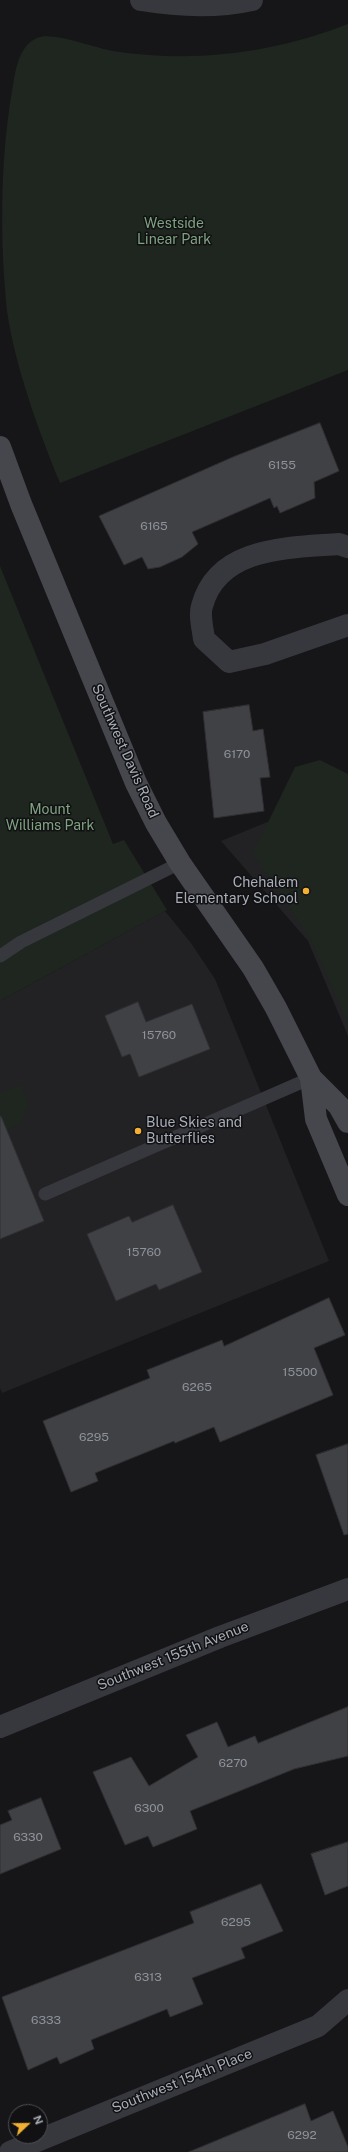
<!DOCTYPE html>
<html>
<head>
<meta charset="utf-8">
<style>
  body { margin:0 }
  #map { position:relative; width:348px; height:2152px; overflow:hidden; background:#161618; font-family:"Public Sans",sans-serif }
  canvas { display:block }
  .north { position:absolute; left:8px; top:2104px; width:40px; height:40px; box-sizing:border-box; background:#111113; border:1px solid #4d4f55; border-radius:50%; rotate:68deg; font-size:11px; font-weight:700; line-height:16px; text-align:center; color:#a8adb8 }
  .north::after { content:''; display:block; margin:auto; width:14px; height:18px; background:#f2b134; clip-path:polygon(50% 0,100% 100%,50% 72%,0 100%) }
</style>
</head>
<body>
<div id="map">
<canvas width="348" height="2152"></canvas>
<div class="north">N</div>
</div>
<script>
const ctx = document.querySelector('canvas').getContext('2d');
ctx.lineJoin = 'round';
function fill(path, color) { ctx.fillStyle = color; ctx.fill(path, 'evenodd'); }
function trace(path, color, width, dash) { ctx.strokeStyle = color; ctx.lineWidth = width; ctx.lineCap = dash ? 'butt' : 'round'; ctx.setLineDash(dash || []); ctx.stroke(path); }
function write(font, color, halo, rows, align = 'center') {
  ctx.font = font + ' "Public Sans",sans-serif'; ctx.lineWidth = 3; ctx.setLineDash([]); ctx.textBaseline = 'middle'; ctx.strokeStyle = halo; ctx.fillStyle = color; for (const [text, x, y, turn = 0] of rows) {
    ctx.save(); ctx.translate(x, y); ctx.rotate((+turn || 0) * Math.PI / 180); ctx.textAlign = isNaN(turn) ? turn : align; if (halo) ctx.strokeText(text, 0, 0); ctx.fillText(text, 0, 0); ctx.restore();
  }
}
fill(new Path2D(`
  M348 789V1036L308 941 221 841Z
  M165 911 191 943 215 979 329 1261 2 1393 0 1388V1001Z`), '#222225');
fill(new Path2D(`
  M348 24V370L60 483C39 432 15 366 7 311 0 241 0 166 11 97 15 77 16 47 37 38 53 31 94 48 113 51 125 53 137 54 148 55 217 60 284 49 348 24Z
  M0 566 113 844 124 840 167 910 0 1001Z
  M320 760 348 774V1023L312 941 253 853 295 767Z
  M21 1085 28 1103 21 1123 0 1132V1093Z`), '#1e261f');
const building = new Path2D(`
  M320 423 339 471 314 482 315 498 280 513 277 506 274 508 270 498 192 532 198 544 182 557 160 567 148 569 142 557 124 565 99 516 233 457Z
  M249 705 253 731 263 729 270 777 260 778 264 811 214 818 203 712Z
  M138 1002 146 1022 192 1004 210 1049 139 1077 130 1054 122 1057 105 1016Z
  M1 1116 44 1221 0 1239V1117Z
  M173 1205 202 1272 159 1290 156 1284 116 1301 87 1234 129 1216 132 1222Z
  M329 1298 345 1335 314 1348 333 1395 220 1442 214 1427 175 1443 174 1441 95 1473 98 1481 71 1492 43 1421 150 1378 147 1370 222 1340 224 1346Z
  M348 1444V1534L344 1535 316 1455Z
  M348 1707V1756L294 1769 190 1811 197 1829 153 1847 148 1836 125 1845 93 1772 131 1757 149 1786 198 1757 186 1735 217 1722 228 1747 255 1736 258 1743Z
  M41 1798 61 1849 0 1874V1825L12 1820 8 1811Z
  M348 1842V1886L325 1895 311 1854Z
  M261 1884 283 1931 241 1948 245 1958 192 1978 203 2004 170 2017 167 2009 91 2040 94 2049 60 2064 57 2057 28 2070 2 1997 194 1923 190 1912Z
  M305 2104 311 2121 333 2111 348 2147V2152H189Z`);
fill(building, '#404145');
trace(building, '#303034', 1);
trace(new Path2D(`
  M0 956 21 942 180 863
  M45 1194 311 1078`), '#37383d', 13);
trace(new Path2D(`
  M141 0C177 6 216 8 252 0
  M348 547 339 544C289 548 218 546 202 606 199 615 203 630 204 639L229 662 265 654 348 625
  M0 1727 220 1637 348 1589
  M10 2152 318 2026 348 2000`), '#37383d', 22);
trace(new Path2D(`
  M0 447 21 504 136 783 156 823 180 863 253 968 276 1008 311 1078 316 1119 348 1195
  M311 1078 339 1106 348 1122`), '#45474d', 22);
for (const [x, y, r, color] of [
  [306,891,4,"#f2b134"],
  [138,1131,4,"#f2b134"]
]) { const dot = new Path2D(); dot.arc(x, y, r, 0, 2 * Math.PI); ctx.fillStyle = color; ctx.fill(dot); trace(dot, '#111113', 1.5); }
write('12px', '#8e929b', null, [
  ["6155",282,465],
  ["6165",154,526],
  ["6170",237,754],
  ["15760",159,1035],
  ["15760",144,1252],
  ["15500",300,1372],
  ["6265",197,1387],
  ["6295",94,1437],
  ["6270",233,1763],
  ["6300",149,1808],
  ["6330",28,1837],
  ["6295",236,1922],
  ["6313",148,1977],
  ["6333",46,2020],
  ["6292",302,2135]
]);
write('14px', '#7fa381', '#111113', [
  ["Westside",174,224],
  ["Linear Park",174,240],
  ["Mount",50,810],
  ["Williams Park",50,826]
]);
write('14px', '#a8adb8', '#111113', [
  ["Southwest Davis Road",125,751,66],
  ["Southwest 155th Avenue",173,1656,-22],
  ["Southwest 154th Place",182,2081,-22]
]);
write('14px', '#a8adb8', '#111113', [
  ["Chehalem",298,883],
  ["Elementary School",298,899],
  ["Blue Skies and",146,1123,"left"],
  ["Butterflies",146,1139,"left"]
], 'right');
</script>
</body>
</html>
